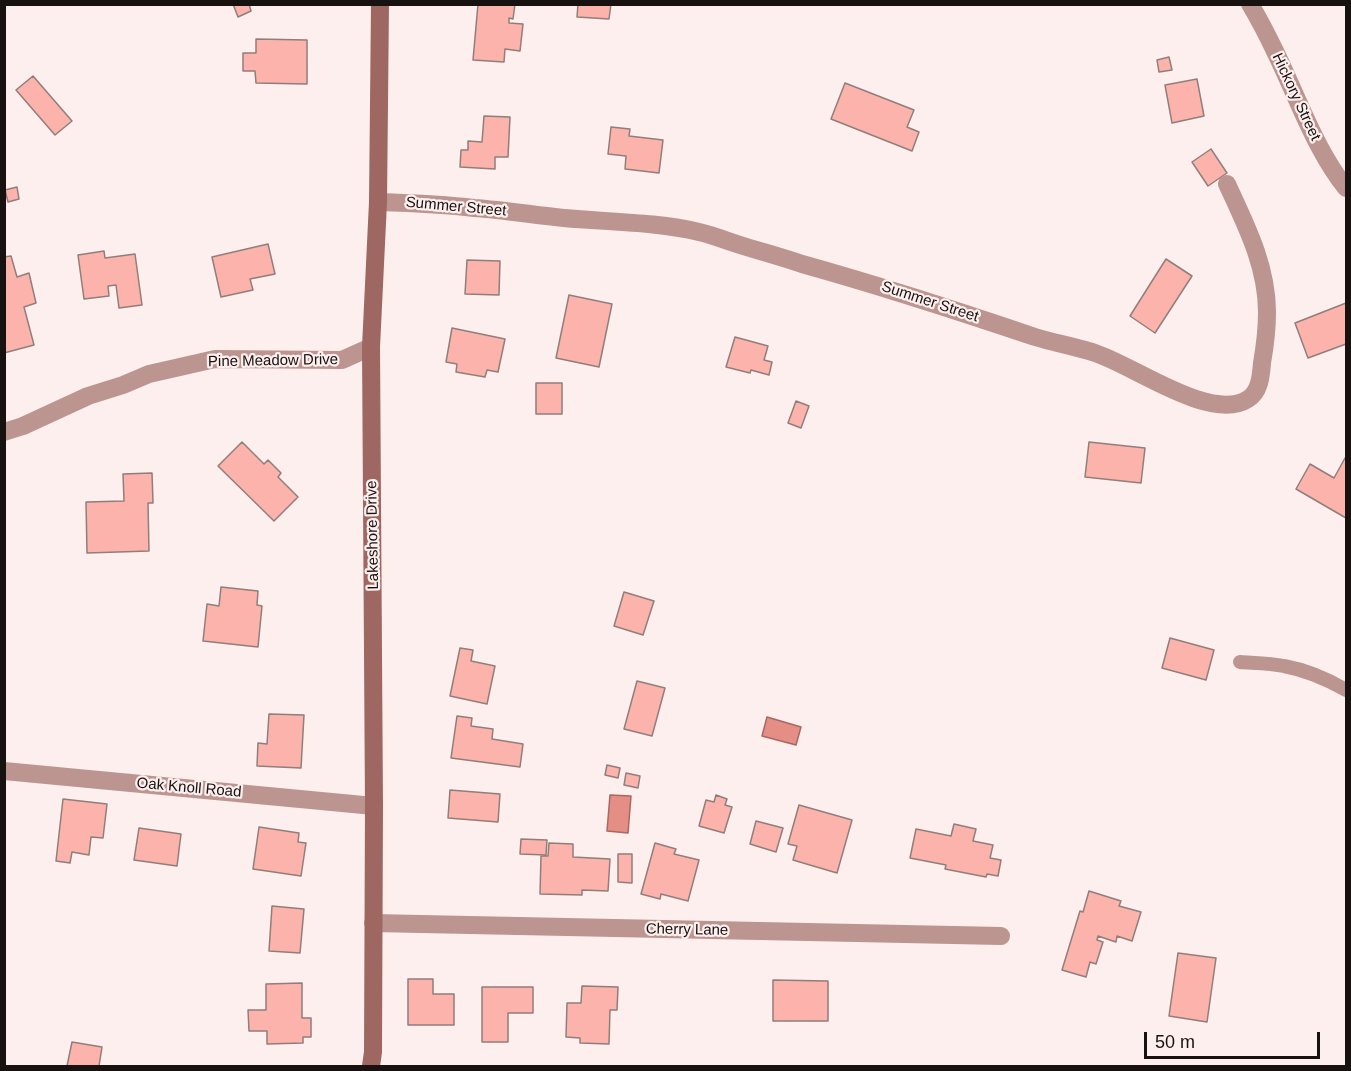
<!DOCTYPE html>
<html>
<head>
<meta charset="utf-8">
<style>
  body { margin:0 }
  #map { position:relative; width:1351px; height:1071px; overflow:hidden; background:#fcefee; font-family:Arial,sans-serif }
  canvas { display:block }
  .frame { position:absolute; inset:0; border:6px solid #171110; pointer-events:none }
  .scale { position:absolute; left:1144px; top:1032px; width:176px; height:27px; box-sizing:border-box; border:3px solid #171110; border-top:0; padding-left:8px; font-size:18px; line-height:21px; white-space:nowrap; color:#171110; -webkit-text-stroke:4px #fcefee; paint-order:stroke }
</style>
</head>
<body>
<div id="map">
<canvas width="1351" height="1071"></canvas>
<div class="frame"></div>
<div class="scale">50 m</div>
</div>
<script>
const ctx = document.querySelector('canvas').getContext('2d');
ctx.lineJoin = 'round';
function fill(path, color) { ctx.fillStyle = color; ctx.fill(path, 'evenodd'); }
function trace(path, color, width, dash) { ctx.strokeStyle = color; ctx.lineWidth = width; ctx.lineCap = dash ? 'butt' : 'round'; ctx.setLineDash(dash || []); ctx.stroke(path); }
function write(font, color, halo, rows, align = 'center') {
  ctx.font = font + ' Arial,sans-serif'; ctx.lineWidth = 4.5; ctx.setLineDash([]); ctx.textBaseline = 'middle'; ctx.strokeStyle = halo; ctx.fillStyle = color; for (const [text, x, y, turn = 0] of rows) {
    ctx.save(); ctx.translate(x, y); ctx.rotate((+turn || 0) * Math.PI / 180); ctx.textAlign = isNaN(turn) ? turn : align; if (halo) ctx.strokeText(text, 0, 0); ctx.fillText(text, 0, 0); ctx.restore();
  }
}
const water = new Path2D(`
  M767 717 801 727 796 745 762 736Z
  M610 795 631 796 628 833 607 831Z`);
fill(water, '#e58e85');
trace(water, '#a76862', 1.5);
const building = new Path2D(`
  M233 4H249L251 11 238 17Z
  M478 4H515L513 19 509 18V23L523 24 520 51 505 49 504 62 473 60Z
  M578 4H611L609 19 577 17Z
  M256 39 307 40V84L256 83 255 71H243V53H256Z
  M1169 57 1172 70 1159 72 1157 60Z
  M33 76 72 121 55 135 16 90Z
  M1197 79 1204 116 1172 123 1165 85Z
  M845 83 914 110 907 127 919 132 912 151 831 119Z
  M484 116 510 117 508 157H495V169L460 167 461 150H468V141L482 142Z
  M611 127 630 129 629 136 663 140 659 173 625 169 626 156 608 154Z
  M1211 149 1227 173 1208 186 1192 162Z
  M17 187 19 199 8 202 5 190Z
  M268 244 275 274 250 279 253 290 221 297 212 257Z
  M104 251 105 258 135 254 142 305 119 308 116 285 108 286 109 296 84 299 78 255Z
  M11 256 17 277 29 273 36 303 24 307 34 345 4 353V257Z
  M1166 259 1192 276 1155 333 1130 316Z
  M467 260 500 261 499 295 465 294Z
  M569 295 612 304 599 367 556 358Z
  M1346 303V344L1308 358 1295 323Z
  M452 328 505 339 498 372 487 370 485 377 456 372 457 364 446 362Z
  M735 337 768 346 764 360 772 362 769 375 751 370 750 373 726 367Z
  M536 383H562V414H536Z
  M796 401 809 406 801 428 788 423Z
  M242 442 264 464 268 460 281 473 278 477 298 497 274 521 218 466Z
  M1089 442 1145 448 1141 483 1085 477Z
  M1345 458 1346 459V518L1296 489 1310 464 1334 478Z
  M152 473 153 503H148L149 551 87 553 86 502 124 501 123 474Z
  M221 587 258 591 257 605 262 606 258 647 203 641 207 604 219 606Z
  M624 592 654 601 643 635 614 626Z
  M1170 638 1214 650 1206 680 1162 668Z
  M460 648 473 650 471 661 495 666 487 704 450 696Z
  M637 681 665 688 652 736 624 729Z
  M269 714 304 715 301 768 257 766 258 743 267 744Z
  M457 716 472 718 471 726 493 729 492 739 523 744 520 767 451 758Z
  M607 765 620 768 618 778 605 775Z
  M626 773 640 776 638 788 624 785Z
  M450 790 500 794 498 822 448 818Z
  M716 795 727 799 725 805 732 807 724 833 699 826 706 800 714 802Z
  M63 799 107 804 103 838 91 837 89 855 72 852 70 863 56 861Z
  M799 805 852 820 837 873 793 860 797 846 788 844Z
  M756 821 783 828 776 852 750 844Z
  M954 824 976 829 973 841 993 845 990 858 1001 860 998 876 987 874 986 877 945 869 946 865 910 858 916 829 951 836Z
  M259 827 299 833 298 842 306 843 301 876 253 869Z
  M139 828 181 834 177 866 134 860Z
  M521 839 547 840 546 855 520 854Z
  M549 843 573 844V857L610 859 608 891 582 890V895L540 894 541 856H548Z
  M655 843 676 849 674 854 699 860 688 901 661 894 660 899 641 894Z
  M618 854H632V883L618 882Z
  M1089 891 1121 901 1119 906 1141 912 1132 941 1117 936 1116 942 1098 936 1097 940 1103 942 1096 964 1090 962 1086 977 1062 970 1080 911 1083 912Z
  M272 906 304 909 300 953 269 951Z
  M1178 953 1216 958 1207 1022 1169 1016Z
  M408 979H433V994H454V1025H408Z
  M773 980 828 981V1021H773Z
  M302 983V1018H311V1037H303V1043L267 1044V1031H249L248 1010H266V984Z
  M582 986 618 987 617 1010H610L609 1044 580 1043V1038L566 1037 567 1003H581Z
  M482 987H533V1013H508V1042H482Z
  M72 1042 102 1047 99 1066H67Z`);
fill(building, '#fcb3ac');
trace(building, '#917e7b', 1.5);
trace(new Path2D(`
  M1240 662C1254 663 1270 663 1284 666 1306 670 1327 679 1346 690`), '#bc9590', 14);
trace(new Path2D(`
  M1250 4C1269 36 1284 70 1299 104 1312 133 1326 163 1346 188
  M378 202C410 203 442 204 474 208 504 210 534 215 564 218 607 222 658 222 699 232 712 235 725 240 737 244 759 251 781 257 802 264 881 286 958 311 1035 337 1055 343 1076 347 1095 353 1133 365 1211 423 1248 399 1260 392 1261 375 1262 363 1265 346 1267 329 1267 312 1267 266 1246 225 1227 184
  M4 432 23 426 88 396 123 385 149 374 215 359 342 360 371 347
  M4 771 374 806
  M373 923 1001 936`), '#bc9590', 18);
trace(new Path2D(`
  M371 1066 373 1052 374 806 371 347 378 202 380 4`), '#9e6761', 18);
write('15px', '#171110', '#fcefee', [
  ["Hickory Street",1296,97,65],
  ["Summer Street",456,207,5],
  ["Summer Street",930,302,18],
  ["Pine Meadow Drive",273,361,-1],
  ["Lakeshore Drive",373,535,-91],
  ["Oak Knoll Road",189,788,5],
  ["Cherry Lane",687,930,1]
]);
</script>
</body>
</html>
